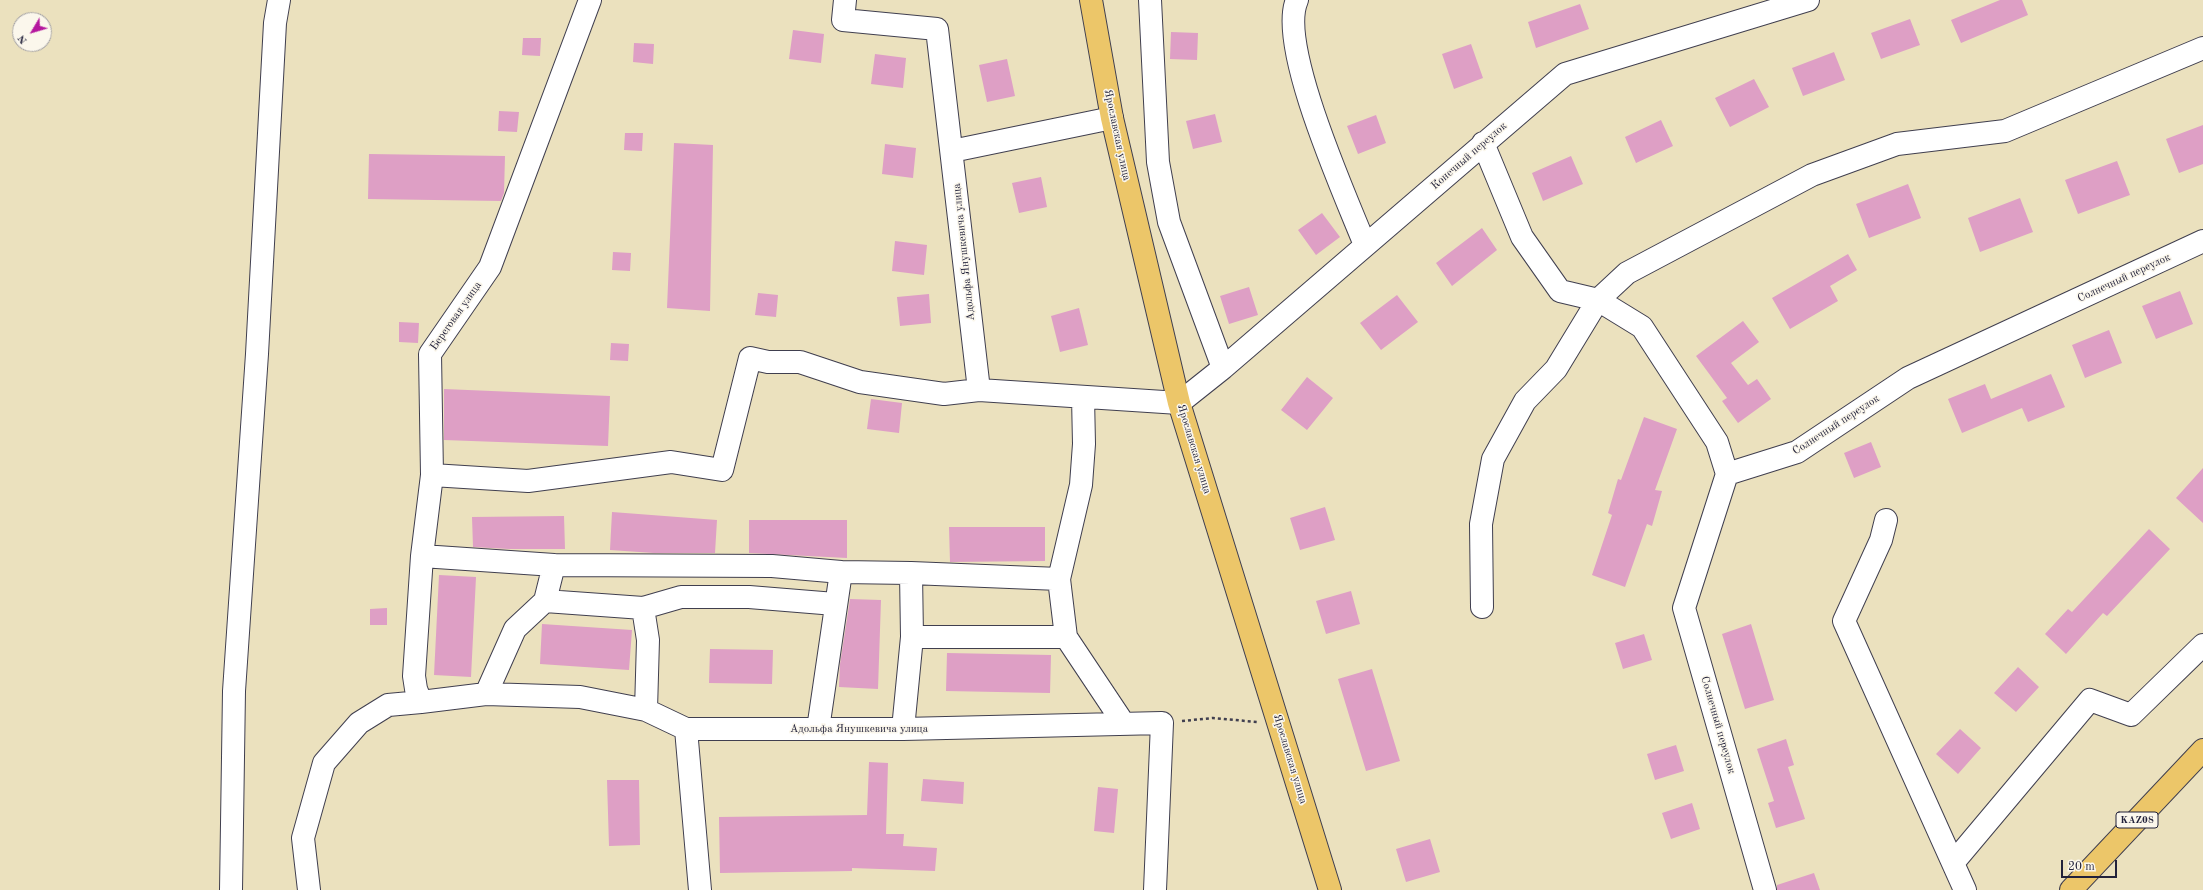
<!DOCTYPE html>
<html>
<head>
<meta charset="utf-8">
<style>
  body { margin:0 }
  #map { position:relative; width:2203px; height:890px; overflow:hidden; background:#ebe1be; font-family:"Old Standard TT",serif }
  canvas { display:block }
  .north { position:absolute; left:12px; top:12px; width:40px; height:40px; box-sizing:border-box; background:#fbf7ec; border:1px solid #a4a2a5; border-radius:50%; rotate:232deg; font-size:11px; font-weight:700; line-height:16px; text-align:center; color:#22223b }
  .north::after { content:''; display:block; margin:auto; width:14px; height:18px; background:#b5179e; clip-path:polygon(50% 0,100% 100%,50% 72%,0 100%) }
  .scale { position:absolute; left:2061px; top:860px; width:56px; height:18px; box-sizing:border-box; border:2px solid #22223b; border-top:0; padding-left:5px; font-size:12px; line-height:14px; white-space:nowrap; color:#22223b; -webkit-text-stroke:3px #fbf7ec; paint-order:stroke }
</style>
</head>
<body>
<div id="map">
<canvas width="2203" height="890"></canvas>
<div class="north">N</div>
<div class="scale">20 m</div>
</div>
<script>
const ctx = document.querySelector('canvas').getContext('2d');
ctx.lineJoin = 'round';
function fill(path, color) { ctx.fillStyle = color; ctx.fill(path, 'evenodd'); }
function trace(path, color, width, dash) { ctx.strokeStyle = color; ctx.lineWidth = width; ctx.lineCap = dash ? 'butt' : 'round'; ctx.setLineDash(dash || []); ctx.stroke(path); }
function write(font, color, halo, rows, align = 'center') {
  ctx.font = font + ' "Old Standard TT",serif'; ctx.lineWidth = 3; ctx.setLineDash([]); ctx.textBaseline = 'middle'; ctx.strokeStyle = halo; ctx.fillStyle = color; for (const [text, x, y, turn = 0] of rows) {
    ctx.save(); ctx.translate(x, y); ctx.rotate((+turn || 0) * Math.PI / 180); ctx.textAlign = isNaN(turn) ? turn : align; if (halo) ctx.strokeText(text, 0, 0); ctx.fillText(text, 0, 0); ctx.restore();
  }
}
fill(new Path2D(`
  M2000 0H2022L2028 15 1961 43 1951 20Z
  M1580 4 1589 29 1536 48 1528 22Z
  M1910 19 1920 45 1881 59 1871 33Z
  M793 30 824 34 821 63 789 59Z
  M1171 32 1198 33 1197 60 1170 59Z
  M523 38H541L540 56 522 55Z
  M634 43 654 44 653 64 633 62Z
  M1471 44 1483 78 1454 89 1442 54Z
  M1834 52 1845 80 1803 96 1792 68Z
  M875 54 906 58 903 88 871 84Z
  M1007 59 1015 96 987 102 979 65Z
  M1754 79 1769 107 1730 127 1715 98Z
  M499 111 519 112 517 132 498 131Z
  M1215 114 1222 142 1193 149 1186 121Z
  M1376 115 1386 143 1358 154 1347 126Z
  M1661 120 1673 146 1636 163 1625 137Z
  M2203 125V164L2179 173 2166 139Z
  M625 133H643L642 151 624 150Z
  M674 143 713 145 710 311 667 308Z
  M885 144 916 148 913 178 882 174Z
  M369 154 505 156 504 193 501 201 368 199Z
  M1571 156 1583 184 1543 201 1532 173Z
  M2117 161 2130 195 2078 214 2065 180Z
  M1041 177 1047 207 1019 213 1012 183Z
  M1908 184 1921 218 1869 238 1856 204Z
  M2020 198 2033 232 1980 252 1968 218Z
  M1322 213 1340 237 1316 255 1298 230Z
  M1482 228 1497 250 1452 286 1436 263Z
  M895 241 927 245 924 275 892 271Z
  M613 252 631 253 630 271 612 270Z
  M1848 254 1857 270 1830 286 1838 301 1790 329 1772 298Z
  M1249 287 1258 315 1229 324 1220 296Z
  M2180 291 2193 324 2156 339 2142 306Z
  M758 293 778 295 776 317 755 315Z
  M929 294 931 323 900 326 897 297Z
  M1397 295 1418 322 1381 350 1360 323Z
  M1079 308 1088 345 1060 352 1051 316Z
  M1743 321 1759 342 1731 363 1748 385 1757 379 1771 399 1738 423 1722 401 1727 398 1696 356Z
  M399 322 419 323 418 343 399 342Z
  M2109 330 2122 363 2085 378 2072 345Z
  M611 343 629 344 628 361 610 360Z
  M2051 374 2065 407 2028 422 2022 408 1962 433 1948 399 1985 384 1991 399Z
  M1307 377 1333 398 1307 430 1281 410Z
  M444 389 610 396 608 446 444 440Z
  M871 399 902 403 899 433 867 429Z
  M1644 417 1677 429 1655 490 1662 491 1652 526 1647 524 1625 587 1592 575 1612 515 1608 513 1618 479 1621 480Z
  M1871 442 1881 467 1854 478 1844 453Z
  M2203 468V523L2176 498Z
  M1325 507 1335 540 1300 550 1290 518Z
  M612 512 717 520 715 553H654L610 550Z
  M564 516 565 549H509L473 547 472 517Z
  M749 520H847V558L749 553Z
  M949 527H1045V561L950 562Z
  M2149 529 2170 549 2107 616 2103 613 2066 654 2045 634 2068 609 2072 612Z
  M439 575 476 577 471 677 434 675Z
  M1351 591 1360 624 1326 634 1316 601Z
  M850 599 881 600 878 689 839 687 840 664Z
  M387 608V625H370V609Z
  M542 624 632 630 629 670 540 664Z
  M1751 624 1774 700 1745 709 1722 634Z
  M1644 634 1652 660 1623 669 1615 643Z
  M710 649 773 650 772 684 709 683Z
  M947 653 1051 655 1050 693 946 691Z
  M2018 667 2039 687 2016 712 1994 693Z
  M1372 669 1400 761 1366 771 1338 679Z
  M1960 729 1981 748 1958 774 1936 754Z
  M1786 739 1794 765 1788 767 1805 819 1776 828 1768 803 1774 801 1757 749Z
  M1676 745 1684 771 1655 780 1647 754Z
  M869 762 888 763 886 834H904L903 846 937 848 935 871 852 868V871L720 873 719 817 867 815Z
  M923 779 964 782 963 804 921 801Z
  M607 780H639L640 845 609 846Z
  M1098 787 1118 789 1114 833 1094 831Z
  M1692 803 1700 829 1671 839 1662 813Z
  M1430 839 1440 872 1406 882 1396 849Z
  M1814 873 1820 890H1777V885Z`), '#de9fc5');
const minor = new Path2D(`
  M590 0 490 267 430 354 432 475 422 556 414 676 416 689 421 702 486 694 580 697 646 710 686 729H903L1162 723 1155 890
  M845 0 843 20 937 29 979 390 1179 403 1223 368 1565 74 1808 0
  M1150 0 1158 162 1169 222 1223 368
  M1297 0C1277 45 1346 197 1365 245
  M1483 143 1522 237 1560 291 1598 300 1642 327 1717 442 1727 474
  M952 151 1112 118
  M432 475 528 481 671 462 722 470 750 358 768 362H800L860 382 944 394 979 390
  M1886 520 1881 540 1844 621 1965 890
  M422 556 554 565
  M841 572 911 573 912 637 903 729
  M911 573 1059 579 1066 637 1124 724
  M1059 579 1081 485 1084 444 1083 397
  M545 601 643 608 648 640 646 710
  M1482 607 1481 524 1493 459 1525 401 1556 369 1598 300 1627 273 1812 175 1897 144 2005 131 2203 48
  M643 608 681 597H749L835 604
  M912 637H1066
  M486 694 515 629 545 601 554 565 772 566 841 572 818 729
  M686 729 700 890
  M1953 863 2090 700 2131 715 2203 645
  M231 890 234 691 257 354 275 23 279 0
  M309 890 303 838 324 763 359 723 388 705 421 702
  M1765 890 1684 608 1727 474 1797 452 1908 378 2203 241`);
const major = new Path2D(`
  M1091 0 1112 118 1179 403 1330 890`);
const highway = new Path2D(`
  M2071 890 2203 750`);
trace(minor, '#403f4f', 24);
trace(major, '#403f4f', 24);
trace(highway, '#403f4f', 24);
trace(new Path2D(`
  M1182 721 1213 718 1257 722`), '#403f4f', 2.5, [3, 3]);
trace(minor, '#fff', 22);
trace(major, '#ecc669', 22);
trace(highway, '#ecc669', 22);
for (const [x, y, w] of [
  [2137,820,42]
]) { const box = new Path2D(); box.roundRect(x - w / 2, y - 8, w, 16, 3); ctx.fillStyle = '#fbf7ec'; ctx.fill(box); trace(box, '#22223b', 1); }
write('bold 10px', '#22223b', null, [
  ["KAZ08",2137,820]
]);
write('11px', '#22223b', '#fbf7ec', [
  ["Ярославская улица",1117,135,78],
  ["Конечный переулок",1469,156,-41],
  ["Адольфа Янушкевича улица",964,252,-96],
  ["Солнечный переулок",2124,278,-25],
  ["Береговая улица",456,316,-55],
  ["Солнечный переулок",1836,425,-33],
  ["Ярославская улица",1194,449,73],
  ["Солнечный переулок",1718,725,74],
  ["Адольфа Янушкевича улица",859,729],
  ["Ярославская улица",1290,759,73]
]);
</script>
</body>
</html>
